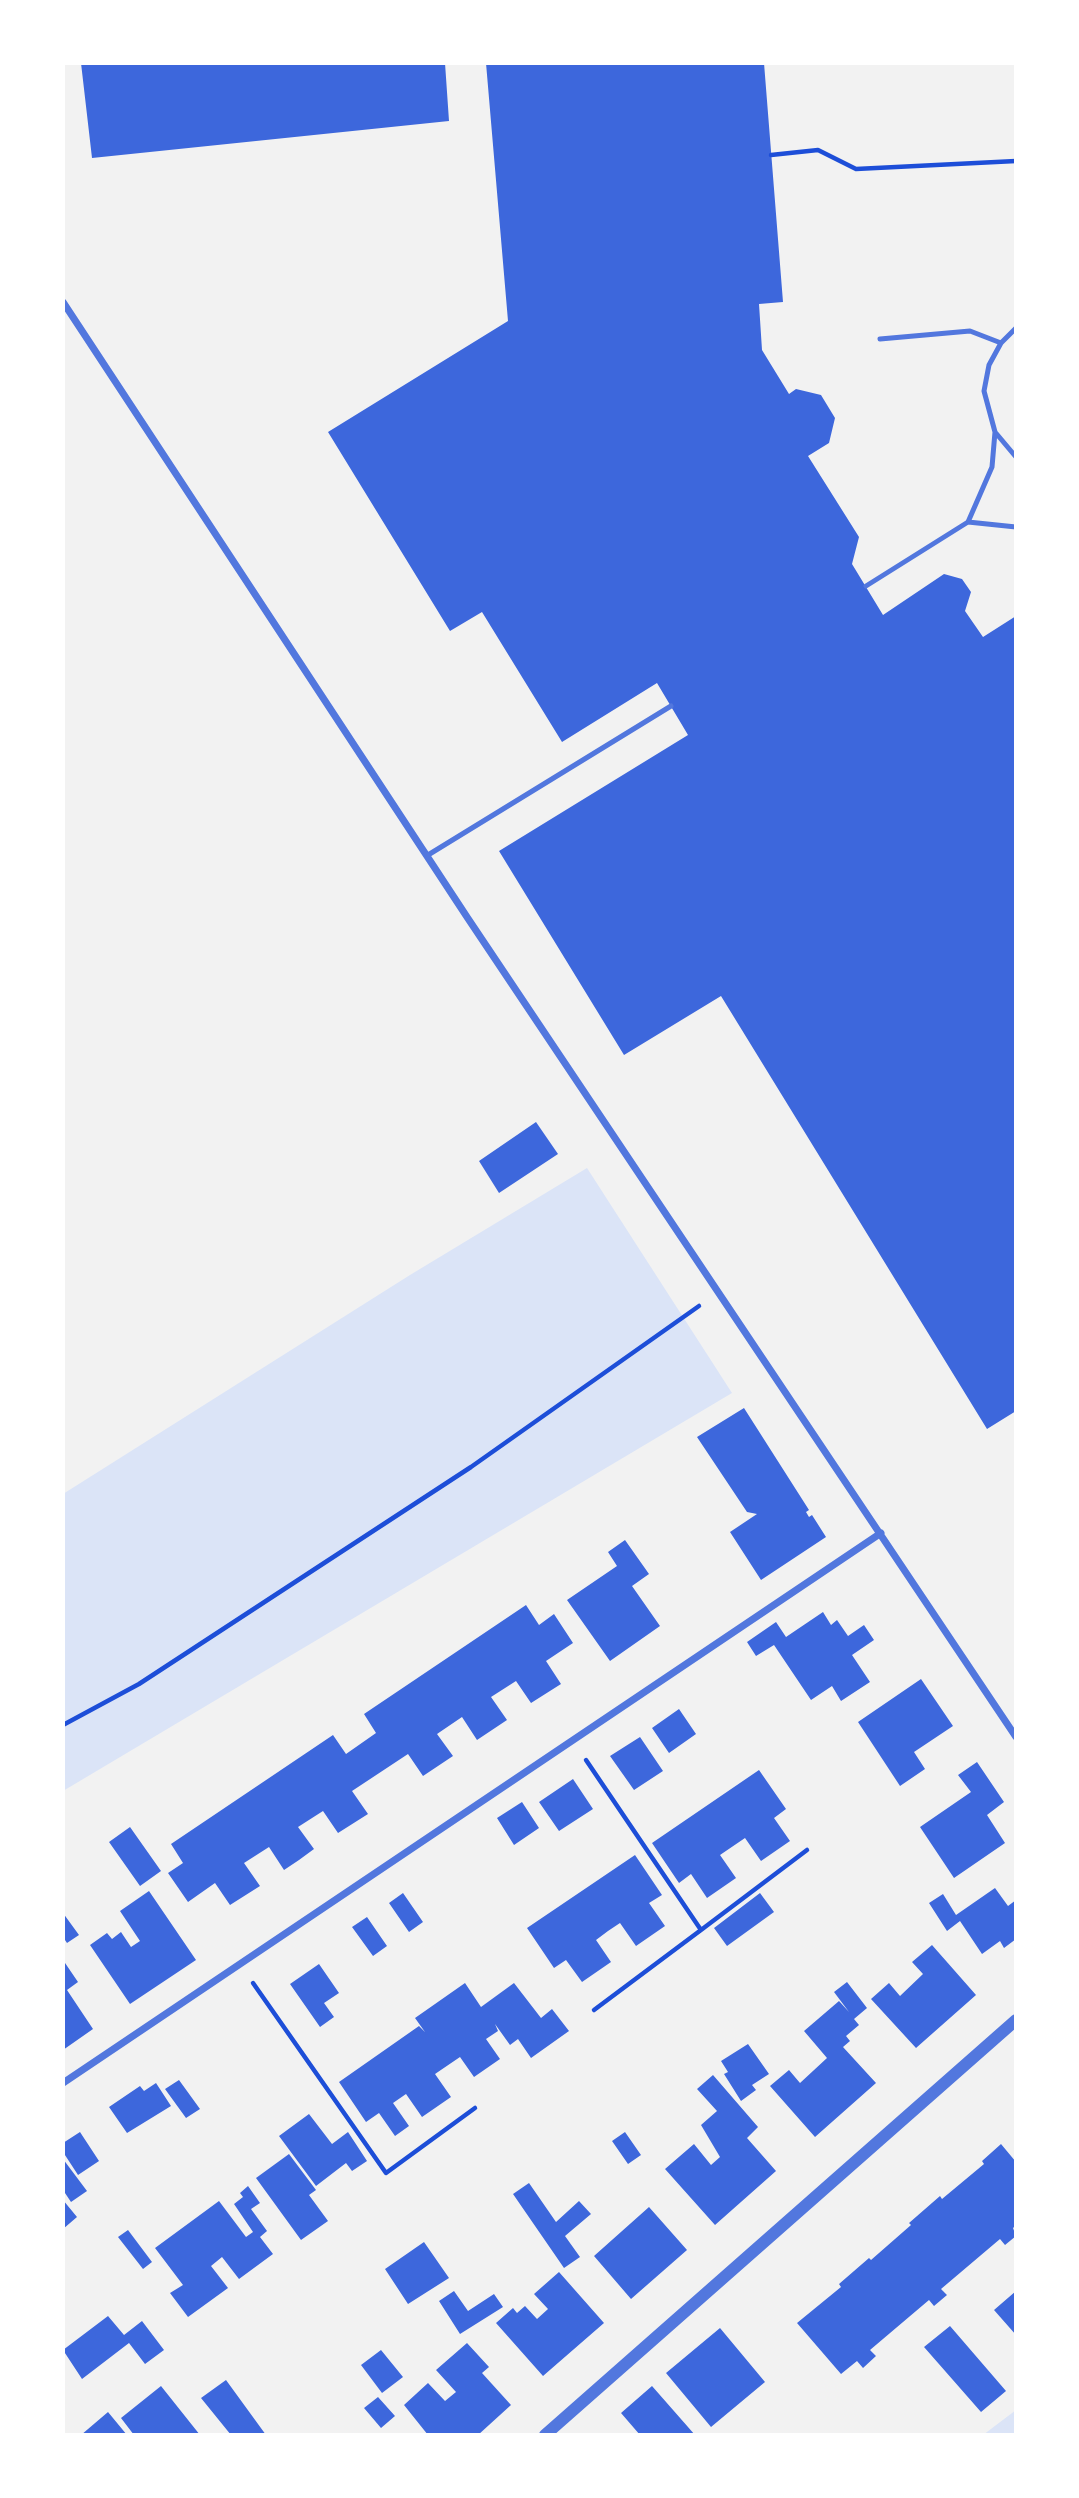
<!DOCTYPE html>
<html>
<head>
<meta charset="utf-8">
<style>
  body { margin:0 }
  #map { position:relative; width:1079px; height:2498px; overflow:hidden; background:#f2f2f2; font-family:"Noto Sans",sans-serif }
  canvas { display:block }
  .frame { position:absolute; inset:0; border:65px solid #fff; pointer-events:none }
</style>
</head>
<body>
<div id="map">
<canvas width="1079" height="2498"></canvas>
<div class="frame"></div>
</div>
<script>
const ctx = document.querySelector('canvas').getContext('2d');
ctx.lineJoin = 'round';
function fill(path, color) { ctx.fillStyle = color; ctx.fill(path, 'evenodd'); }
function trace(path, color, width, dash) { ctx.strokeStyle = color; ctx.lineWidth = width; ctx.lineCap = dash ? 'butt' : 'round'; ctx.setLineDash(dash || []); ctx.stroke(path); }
fill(new Path2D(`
  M587 1168 732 1393 63 1791V1494L410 1275Z
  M1016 2410V2435H983Z`), '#dbe4f7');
fill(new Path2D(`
  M81 63H445L449 121 92 158Z
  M486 63H764L783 302 759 304 762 350 789 394 796 389 821 395 835 418 829 443 808 456 859 537 852 564 883 615 944 574 962 579 971 592 965 611 983 637 1016 616V1411L987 1429 721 996 624 1055 499 851 688 735 657 683 562 742 482 612 450 631 328 432 508 321Z
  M536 1122 558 1154 499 1193 479 1161Z
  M744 1408 809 1510 806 1512 809 1517 812 1515 826 1537 761 1580 730 1532 757 1514 747 1512 697 1437Z
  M625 1540 649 1574 632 1586 660 1626 610 1661 567 1600 617 1566 608 1552Z
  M526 1605 539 1625 554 1614 573 1643 546 1661 561 1684 531 1703 516 1681 491 1697 507 1720 477 1740 462 1717 437 1734 453 1756 423 1776 408 1754 352 1791 368 1814 338 1833 323 1811 298 1827 314 1849 299 1860 284 1870 269 1847 244 1863 260 1886 230 1905 215 1883 188 1902 168 1873 183 1863 171 1844 333 1735 346 1754 376 1733 364 1714Z
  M823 1612 831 1625 837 1620 848 1636 864 1625 874 1640 852 1655 870 1682 841 1701 832 1686 811 1700 774 1645 756 1656 747 1642 776 1622 786 1637Z
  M921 1679 953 1726 914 1752 925 1769 900 1786 858 1722Z
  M679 1709 696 1734 669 1753 652 1728Z
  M640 1737 663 1771 634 1790 610 1756Z
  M977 1762 1004 1802 987 1815 1005 1843 954 1878 920 1827 971 1792 958 1775Z
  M759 1770 786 1809 774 1818 790 1841 761 1861 745 1838 720 1855 736 1878 707 1898 691 1874 679 1883 652 1843Z
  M573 1779 593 1809 559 1831 539 1802Z
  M522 1802 539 1828 514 1845 497 1818Z
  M130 1827 161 1871 140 1886 109 1842Z
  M635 1855 662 1895 649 1903 665 1926 636 1946 620 1923 608 1931 596 1940 611 1962 582 1982 566 1960 554 1968 527 1928Z
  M995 1888 1008 1906 1016 1900V1939L1004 1948 1000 1941 982 1954 960 1921 947 1931 929 1903 943 1894 956 1915Z
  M149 1891 196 1960 130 2004 90 1945 107 1933 112 1939 121 1932 131 1947 140 1941 120 1911Z
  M403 1893 423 1922 409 1932 389 1903Z
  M760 1893 774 1912 727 1946 714 1928Z
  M63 1913 79 1935 67 1943 63 1937Z
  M367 1917 387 1946 373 1956 352 1927Z
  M932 1945 976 1995 916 2048 871 1999 889 1983 900 1996 923 1974 912 1962Z
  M63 1960 78 1982 67 1990 93 2029 63 2050Z
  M319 1964 339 1993 324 2003 334 2017 320 2027 290 1984Z
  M847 1982 867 2008 854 2019 859 2025 846 2036 850 2041 843 2047 876 2083 815 2137 770 2086 789 2070 800 2083 827 2058 804 2031 839 2001 849 2012 834 1992Z
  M465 1983 481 2007 514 1983 541 2018 552 2009 569 2031 531 2058 518 2039 510 2045 495 2024 498 2031 486 2039 500 2059 474 2077 460 2057 435 2074 451 2097 422 2117 406 2094 393 2103 409 2126 395 2136 379 2113 366 2122 339 2082 419 2026 425 2032 415 2018Z
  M748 2044 769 2074 752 2085 756 2090 741 2101 724 2074 728 2072 721 2061Z
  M713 2075 758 2127 747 2138 776 2171 715 2225 665 2169 694 2144 711 2165 720 2157 701 2125 717 2111 697 2089Z
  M179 2080 200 2109 186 2118 165 2089Z
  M156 2083 171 2106 127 2133 109 2107 140 2086 144 2091Z
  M309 2114 332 2144 348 2132 367 2161 352 2171 346 2163 316 2186 279 2136Z
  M80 2132 99 2161 78 2175 63 2152V2143Z
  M625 2132 641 2155 628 2164 612 2141Z
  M1001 2144 1016 2162V2225L1013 2228 1016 2236 1005 2245 1000 2239 941 2289 947 2295 934 2306 929 2300 870 2350 876 2356 863 2368 857 2361 841 2374 797 2323 841 2287 839 2284 869 2258 871 2260 911 2225 909 2223 940 2196 942 2199 984 2164 982 2161Z
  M289 2154 316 2190 309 2195 328 2221 301 2240 256 2178Z
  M63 2159 87 2191 71 2202 63 2190Z
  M529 2183 556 2222 579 2201 591 2214 565 2236 580 2257 564 2268 513 2194Z
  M248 2186 260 2203 251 2209 267 2231 260 2237 273 2254 239 2279 222 2257 211 2266 228 2288 188 2317 170 2293 183 2285 155 2248 219 2201 246 2237 253 2232 234 2204 243 2197 240 2193Z
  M63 2200 77 2217 63 2229Z
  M649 2207 687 2250 631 2299 594 2256Z
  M128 2230 152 2262 143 2269 118 2237Z
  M424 2242 449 2278 408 2304 385 2269Z
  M559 2272 604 2323 543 2376 496 2323 513 2308 517 2313 525 2306 537 2319 548 2309 534 2294Z
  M454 2291 468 2311 494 2294 503 2307 460 2334 439 2301Z
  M1016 2291V2335L994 2310Z
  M108 2316 124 2335 142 2321 164 2350 145 2364 129 2343 82 2379 63 2350Z
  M950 2326 1006 2391 981 2412 924 2347Z
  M720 2328 765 2382 711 2427 666 2373Z
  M467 2343 489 2367 482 2373 511 2405 478 2435H428L404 2405 428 2383 445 2401 456 2392 436 2370Z
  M381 2350 403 2377 382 2393 361 2365Z
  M226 2380 266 2435H231L201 2398Z
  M161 2386 200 2435H134L121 2418Z
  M652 2386 695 2435H640L621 2413Z
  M378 2397 395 2416 381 2428 364 2408Z
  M108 2412 127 2435H81Z`), '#3d67dc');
trace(new Path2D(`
  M771 155 818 150 856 169 1016 161
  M63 1725 139 1684 471 1467 699 1306
  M586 1760 701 1930 807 1850
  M253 1983 386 2173 475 2108
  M594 2010 701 1930`), '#1d4ed8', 4.5);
trace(new Path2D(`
  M880 339 970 331 1001 343
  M995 432 1016 457
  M968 522 1016 527
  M866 586 968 522 992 467 995 432 984 391 989 365 1001 343 1016 328
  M428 855 671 706`), '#5277de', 5);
trace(new Path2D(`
  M63 302 467 917 1016 1737
  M63 2083 881 1533`), '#5277de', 7);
trace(new Path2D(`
  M545 2435 1016 2020`), '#5277de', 12);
</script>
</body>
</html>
